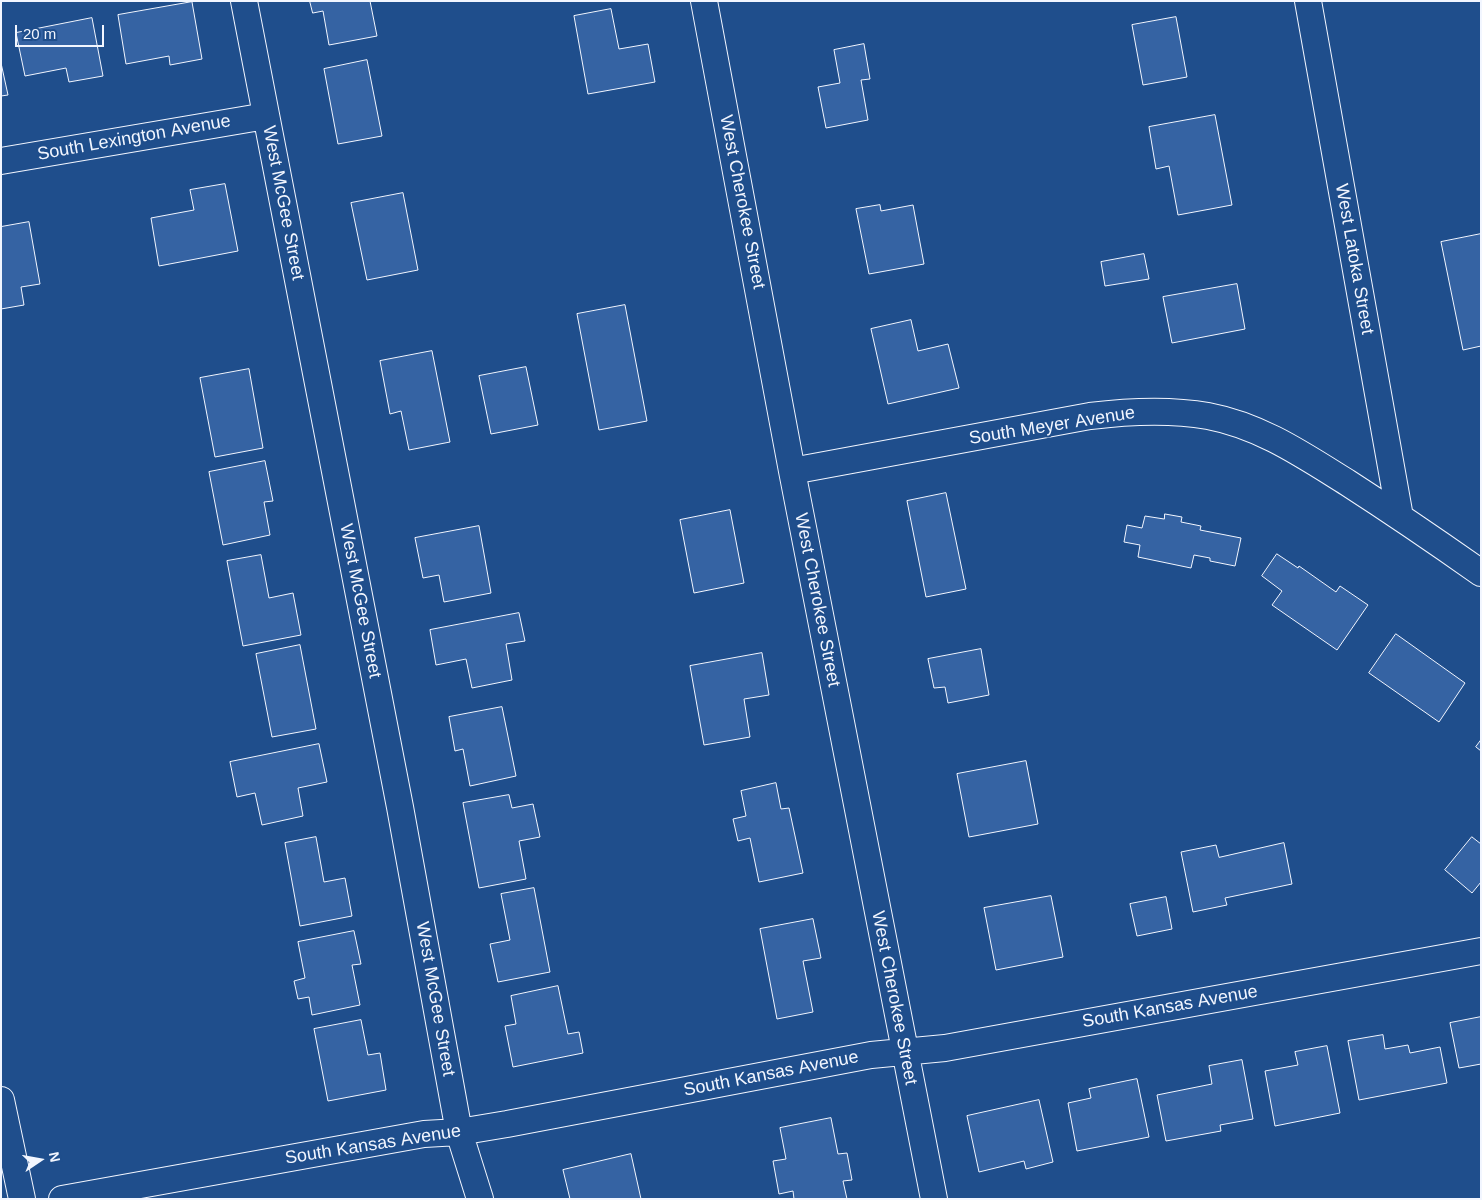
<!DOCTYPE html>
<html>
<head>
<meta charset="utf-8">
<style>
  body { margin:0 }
  #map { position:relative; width:1482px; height:1200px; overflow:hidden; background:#1f4e8c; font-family:Helvetica,sans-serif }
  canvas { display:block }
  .frame { position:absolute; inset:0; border:2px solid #f2f6ff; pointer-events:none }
  .north { position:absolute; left:15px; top:1135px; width:50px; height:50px; -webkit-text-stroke:4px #1f4e8c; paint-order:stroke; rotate:78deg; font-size:14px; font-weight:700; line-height:20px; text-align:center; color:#f2f6ff }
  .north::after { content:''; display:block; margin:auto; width:18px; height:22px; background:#f2f6ff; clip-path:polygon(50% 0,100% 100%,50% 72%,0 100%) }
  .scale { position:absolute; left:15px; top:25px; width:89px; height:22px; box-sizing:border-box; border:2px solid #f2f6ff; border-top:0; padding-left:6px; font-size:15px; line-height:18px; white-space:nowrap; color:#f2f6ff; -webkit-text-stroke:4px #1f4e8c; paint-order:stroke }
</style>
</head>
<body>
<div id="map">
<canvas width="1482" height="1200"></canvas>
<div class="frame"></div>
<div class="north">N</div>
<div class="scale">20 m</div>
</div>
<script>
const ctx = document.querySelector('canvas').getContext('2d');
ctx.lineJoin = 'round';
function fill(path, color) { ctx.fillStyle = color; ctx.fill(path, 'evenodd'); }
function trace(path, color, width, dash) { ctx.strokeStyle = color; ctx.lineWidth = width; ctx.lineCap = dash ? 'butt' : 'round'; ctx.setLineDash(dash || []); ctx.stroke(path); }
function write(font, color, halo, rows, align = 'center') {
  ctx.font = font + ' Helvetica,sans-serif'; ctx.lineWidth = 4; ctx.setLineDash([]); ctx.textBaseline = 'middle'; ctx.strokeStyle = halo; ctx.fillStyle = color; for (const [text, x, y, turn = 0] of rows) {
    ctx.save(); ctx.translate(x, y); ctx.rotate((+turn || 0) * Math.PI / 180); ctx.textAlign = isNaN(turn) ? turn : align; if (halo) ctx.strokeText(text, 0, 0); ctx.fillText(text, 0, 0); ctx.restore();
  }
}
const building = new Path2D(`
  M310 1H370L377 36 329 45 323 11 313 13Z
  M192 2 202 59 170 65 169 56 126 64 118 15Z
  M611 9 619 49 648 44 655 82 588 94 574 16Z
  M1176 17 1187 77 1143 85 1132 25Z
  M92 18 103 76 69 82 66 68 25 76 16 33Z
  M864 44 870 79 861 80 868 120 826 128 818 87 840 83 834 50Z
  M367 60 382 136 338 144 324 69Z
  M1 63 8 95 1 96Z
  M1215 115 1232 205 1178 215 1169 166 1156 169 1149 127Z
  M225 184 238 251 159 266 151 218 194 210 190 190Z
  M403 193 418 270 367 280 351 203Z
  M880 205 881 211 913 205 924 264 869 274 856 209Z
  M29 222 40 284 21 287 24 305 1 309V227Z
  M1481 234V346L1463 350 1441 242Z
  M1144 254 1149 279 1105 286 1101 262Z
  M1237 284 1245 329 1172 343 1163 297Z
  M625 305 647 421 599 430 577 314Z
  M911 320 918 351 948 344 959 388 888 404 871 329Z
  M432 351 450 442 409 450 401 411 390 414 380 361Z
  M526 367 538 425 491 434 479 376Z
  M249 369 263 448 215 457 200 378Z
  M265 461 273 501 264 502 270 535 223 545 209 472Z
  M946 493 966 589 926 597 907 501Z
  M730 510 744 583 694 593 680 520Z
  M1165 514 1182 517 1181 522 1201 526 1200 530 1241 538 1235 566 1210 561V558L1194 555 1191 568 1138 557 1140 545 1124 542 1127 525 1142 528 1145 516 1164 519Z
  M479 526 491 593 444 602 439 575 423 578 415 538Z
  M1277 554 1298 568 1299 566 1336 592 1340 586 1368 605 1337 650 1272 605 1282 591 1262 576Z
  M261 555 269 598 293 593 301 635 243 646 227 561Z
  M519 613 525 641 506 644 512 680 472 688 466 659 436 665 430 630Z
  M1396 634 1465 683 1439 722 1369 673Z
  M300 645 316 729 272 737 256 654Z
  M981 649 989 695 948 703 945 687 934 688 928 659Z
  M762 653 769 695 744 699 750 737 704 745 690 666Z
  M502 707 516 776 470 786 463 749 455 751 449 717Z
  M1481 740V751L1476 747Z
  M319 744 327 782 298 788 303 816 262 825 255 793 237 797 230 762Z
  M1026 761 1038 824 969 837 957 774Z
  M776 783 781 809 789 808 803 873 759 882 750 838 738 841 733 819 746 816 741 791Z
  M509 795 512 808 533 804 540 837 519 841 526 879 479 888 463 803Z
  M316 837 324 882 345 878 352 916 300 926 285 843Z
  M1472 837 1481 844V882L1472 893 1445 870Z
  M1284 843 1292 884 1225 898 1227 905 1193 912 1181 852 1216 845 1219 857Z
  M534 888 550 972 498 982 490 944 510 940 501 894Z
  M1051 896 1063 957 996 970 984 908Z
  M1166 897 1172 929 1137 936 1130 904Z
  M813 919 821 958 803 961 813 1012 777 1019 760 929Z
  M354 931 361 964 352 965 360 1005 312 1015 309 997 298 999 294 981 305 978 298 942Z
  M558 986 568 1034 579 1032 583 1053 513 1067 505 1026 516 1024 511 996Z
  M1481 1017V1064L1459 1068 1450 1023Z
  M361 1020 368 1055 380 1053 386 1090 328 1101 314 1029Z
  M1383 1035 1385 1049 1408 1045 1410 1053 1440 1047 1447 1083 1359 1100 1348 1041Z
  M1327 1046 1340 1113 1275 1126 1265 1071 1298 1065 1295 1052Z
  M1242 1060 1253 1119 1220 1125 1221 1131 1166 1141 1157 1095 1212 1084 1209 1066Z
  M1137 1079 1149 1137 1077 1151 1068 1103 1091 1098 1089 1089Z
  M1039 1100 1053 1162 1026 1169 1024 1161 979 1172 967 1116Z
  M831 1118 838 1154 847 1153 852 1180 843 1181 847 1199H794L793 1191 779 1194 773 1161 786 1159 780 1128Z
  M631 1154 641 1199H570L563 1170Z`);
fill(building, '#3563a3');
trace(building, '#f2f6ff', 1);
const minor = new Path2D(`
  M244 1 400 807 459 1132 480 1199
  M704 1 792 471 934 1199
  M1308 1 1400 517
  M1 161 266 116
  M792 471 1090 416C1130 411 1169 409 1208 416 1261 426 1303 455 1348 483 1393 512 1437 542 1481 573
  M1 1100 22 1199
  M62 1199 424 1134 459 1132 507 1124 871 1055 945 1048 1481 951`);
trace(minor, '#f2f6ff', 28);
trace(minor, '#1f4e8c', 26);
write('18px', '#f2f6ff', '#1f4e8c', [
  ["South Lexington Avenue",134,138,-10],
  ["West Cherokee Street",742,202,79],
  ["West McGee Street",283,203,79],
  ["West Latoka Street",1354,259,80],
  ["South Meyer Avenue",1052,426,-9],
  ["West Cherokee Street",817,600,79],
  ["West McGee Street",360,601,79],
  ["West Cherokee Street",894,998,79],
  ["West McGee Street",435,999,80],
  ["South Kansas Avenue",1170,1007,-10],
  ["South Kansas Avenue",771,1074,-11],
  ["South Kansas Avenue",373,1145,-9]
]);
</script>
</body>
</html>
